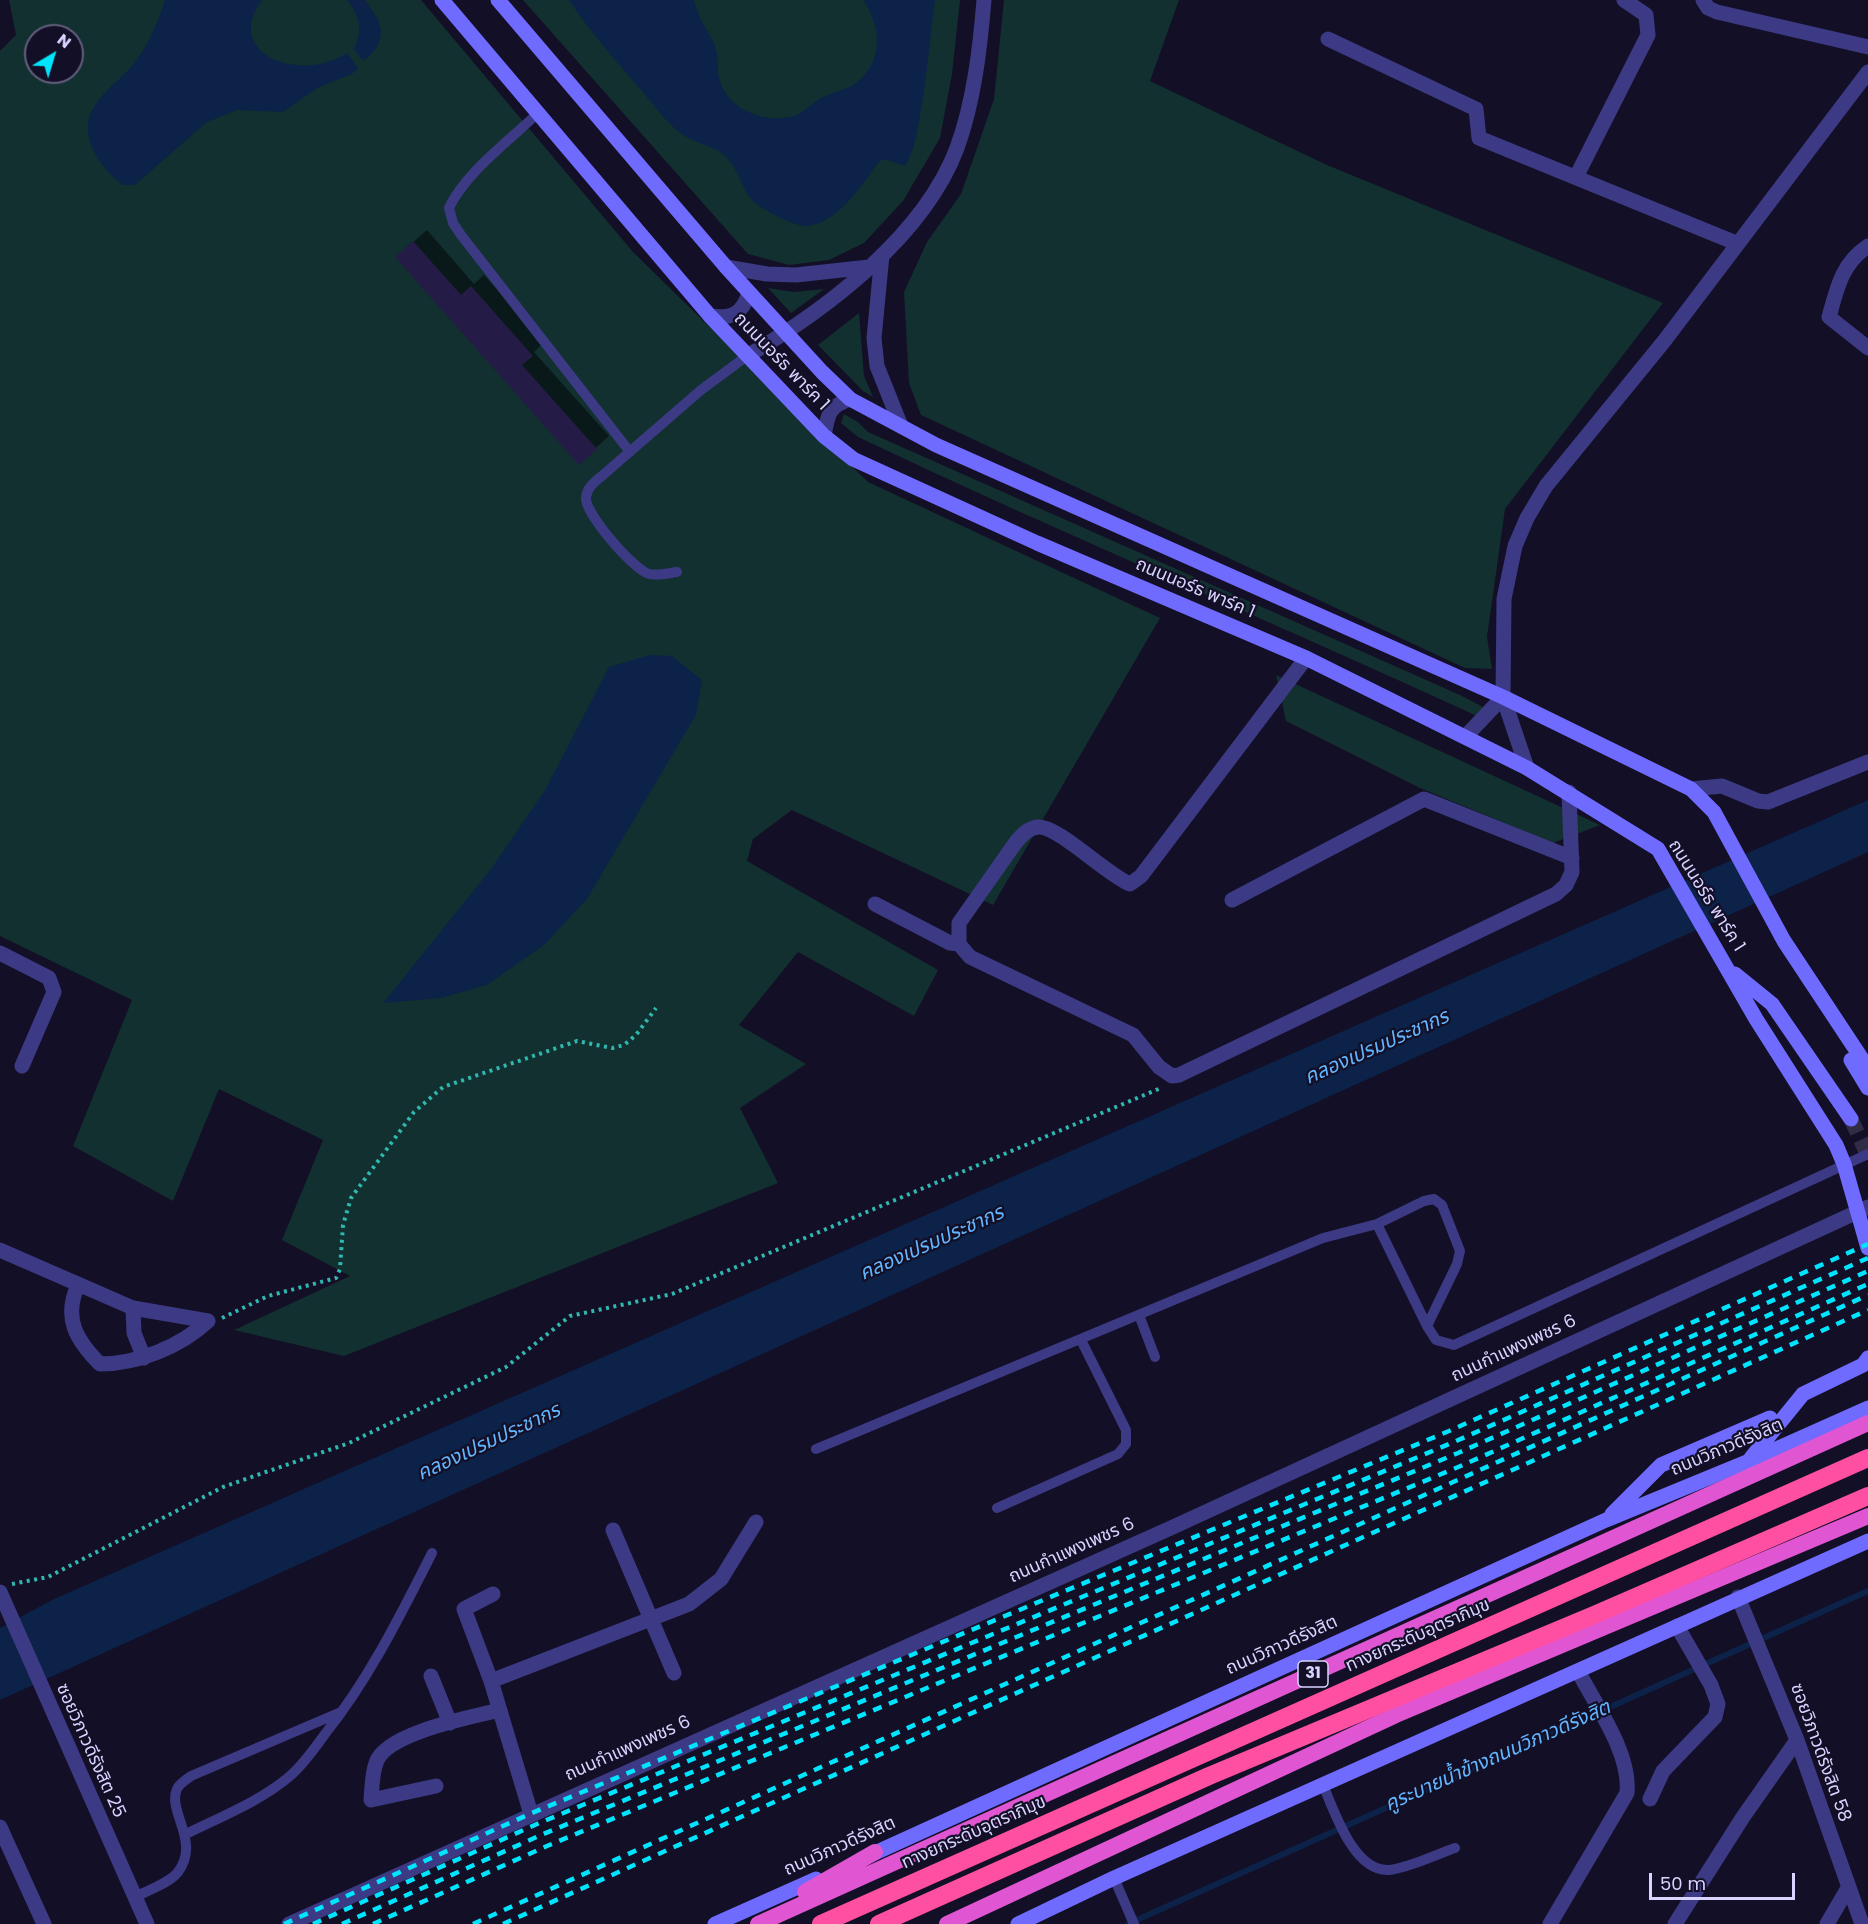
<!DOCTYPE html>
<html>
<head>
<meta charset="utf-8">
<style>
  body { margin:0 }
  #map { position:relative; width:1868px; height:1924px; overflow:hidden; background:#130f26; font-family:Poppins,sans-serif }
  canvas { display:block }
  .north { position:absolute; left:24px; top:24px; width:60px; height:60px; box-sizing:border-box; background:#130f26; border:2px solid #625e7d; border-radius:50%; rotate:38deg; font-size:16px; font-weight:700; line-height:24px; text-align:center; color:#d9d4ff }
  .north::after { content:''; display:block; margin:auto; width:21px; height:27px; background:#00e5ff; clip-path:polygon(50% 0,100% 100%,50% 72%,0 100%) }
  .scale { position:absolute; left:1649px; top:1873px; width:146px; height:27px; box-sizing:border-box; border:3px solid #d9d4ff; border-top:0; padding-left:8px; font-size:18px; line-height:21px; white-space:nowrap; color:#d9d4ff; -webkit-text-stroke:4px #130f26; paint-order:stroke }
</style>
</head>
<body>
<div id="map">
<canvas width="1868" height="1924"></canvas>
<div class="north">N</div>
<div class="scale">50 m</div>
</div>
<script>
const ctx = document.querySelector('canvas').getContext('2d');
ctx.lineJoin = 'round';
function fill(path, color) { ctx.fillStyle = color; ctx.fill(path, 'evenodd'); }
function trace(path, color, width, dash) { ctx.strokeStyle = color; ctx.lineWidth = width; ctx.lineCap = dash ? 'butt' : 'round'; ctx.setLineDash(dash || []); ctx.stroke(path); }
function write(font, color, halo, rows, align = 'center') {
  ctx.font = font + ' Poppins,"Noto Sans Thai",sans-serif'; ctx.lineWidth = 4.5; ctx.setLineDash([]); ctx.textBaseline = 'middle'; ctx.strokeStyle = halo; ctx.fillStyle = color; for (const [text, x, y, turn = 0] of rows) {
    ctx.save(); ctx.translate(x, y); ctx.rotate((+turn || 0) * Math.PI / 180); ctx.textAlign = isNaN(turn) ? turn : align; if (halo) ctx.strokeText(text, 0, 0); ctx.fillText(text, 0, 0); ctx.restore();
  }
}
fill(new Path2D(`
  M9 0H421L633 252 868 482 1160 618 993 905 792 810 753 839 747 861 938 970 914 1016 798 952 739 1025 806 1064 740 1108 778 1183 344 1356 234 1330 350 1276 282 1240 323 1140 219 1089 173 1201 73 1146 132 1000 0 936V51L16 35ZM36 36H72V72H36Z
  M523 0H960L952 74 940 138 903 201 864 243 829 260 789 265 748 254Z
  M1004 0H1179L1150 81 1327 165 1663 303 1505 509 1487 637 1492 669 1465 668 921 415 909 383 904 292 927 242 961 194 994 99Z
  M768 288 794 292 824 289 791 313Z
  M859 313 864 376 873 397 863 391 818 345Z
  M844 414 858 422 868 432 1460 695 1483 707 1481 713 1477 716C1271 621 1062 534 858 437L841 423Z
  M1276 675 1600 825 1553 843 1420 788 1286 721Z`), '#12302f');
fill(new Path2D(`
  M165 0H262C231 42 271 69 312 65 325 64 337 59 347 53L358 68 352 74 319 87 283 112 237 110 207 122 135 185H123C100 168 76 135 94 107 103 91 120 80 132 66 148 46 157 24 165 0Z
  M347 0H365C383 23 390 41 363 61L354 49C363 29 360 17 347 0Z
  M569 0H694C699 22 707 27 715 46 719 57 717 67 719 77 726 111 768 125 797 115 806 111 814 101 823 97 834 91 848 90 857 82 884 61 881 26 863 0H935C930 33 922 145 905 166L884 159 879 162C862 184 839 223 807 226 795 227 758 208 750 198 740 184 738 168 725 156 715 146 693 143 680 133 665 121 653 104 640 89 615 60 590 32 569 0Z
  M650 655 672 656 702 680 696 715 587 899 544 945 487 985 441 998 383 1003 491 869 545 790 609 667Z
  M1868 800V852L0 1700V1628L54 1599Z`), '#0c2248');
fill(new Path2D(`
  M427 230 474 284 484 275 544 342 534 352 609 436 579 463 410 245Z`), '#0007');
trace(new Path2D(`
  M1128 1924 1868 1591`), '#0c2248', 6);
fill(new Path2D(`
  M413 241 461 295 471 286 533 356 522 365 597 449 579 465 395 257Z`), '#241b47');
trace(new Path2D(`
  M1851 1119 1868 1156`), '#312d47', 15, [15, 8]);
trace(new Path2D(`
  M222 1318 268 1296 336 1278 340 1269 343 1225 351 1198 414 1112 443 1087 577 1041 612 1048 624 1045 636 1035 656 1008
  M12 1584 48 1577 223 1487 349 1443 506 1367 570 1316 672 1294 1161 1088`), '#2fb8b0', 4, [3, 4.5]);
trace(new Path2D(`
  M538 113C510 140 465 173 449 208L453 223 461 235 630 452
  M677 572C669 573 657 576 649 574 634 570 584 513 586 497 587 487 596 481 603 475L701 390 747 356
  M1377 1224 1424 1201 1434 1199 1442 1205 1460 1251 1457 1264 1427 1326
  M1139 1315 1155 1357
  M816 1449 1323 1238 1377 1224 1427 1326 1436 1340 1454 1345 1868 1154
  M997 1508 1118 1454 1126 1444V1430L1081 1340
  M1323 1785C1334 1810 1353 1871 1388 1870 1406 1869 1437 1854 1455 1848
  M186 1834C220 1817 261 1801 290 1776 304 1764 314 1749 325 1734 369 1679 400 1616 432 1553
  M1114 1878 1134 1924
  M133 1898C146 1891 170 1883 178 1872 201 1841 167 1812 177 1789 179 1784 187 1779 191 1776L341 1712`), '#3d3a85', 10);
trace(new Path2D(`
  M1703 0 1708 8 1717 12 1868 47
  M1328 39 1476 109 1479 138 1736 243
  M1576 177 1648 35 1646 15 1624 0
  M1868 246C1842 263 1837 288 1829 317L1868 348
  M882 255 874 338 877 366 901 426
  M726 267 767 274 796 275 869 267
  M747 356C826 310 924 236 957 148 974 101 980 49 984 0
  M1466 736 1503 697
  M1527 768 1503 697 1504 599 1515 546 1527 518 1546 486 1665 340 1868 72
  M1691 789 1722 786 1758 801 1768 802 1868 762
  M1232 900 1424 799 1572 858
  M875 904 950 943 959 944 970 957 1133 1035 1159 1067 1172 1076 1179 1075 1556 894 1566 885 1572 872 1569 792
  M959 944V923L1016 842C1022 835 1028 828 1038 827 1057 825 1107 875 1130 884L1141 876 1306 658
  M0 953 49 978 54 992 22 1066
  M0 1250 133 1308 208 1321C180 1347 137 1364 100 1364 76 1340 63 1318 78 1285
  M133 1308 134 1333 144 1358
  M613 1530 674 1673
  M0 1592 147 1924
  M493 1594 464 1609 491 1681 531 1814
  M1738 1597 1797 1740 1862 1924
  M431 1676 450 1723
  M491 1681 689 1604 721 1579 756 1522
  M436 1786 371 1800C372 1788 372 1774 376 1763 385 1733 472 1717 500 1710
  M1650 1799 1663 1771 1715 1717 1718 1704 1711 1685 1677 1626
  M0 1827 44 1924
  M1550 1924 1627 1793C1631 1753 1596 1706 1578 1671
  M1675 1924 1743 1817 1797 1740
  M1827 1924 1848 1888`), '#3d3a85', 15);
trace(new Path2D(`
  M710 316C732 319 742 314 749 293
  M824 436C828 414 828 407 850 399
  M289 1924 1173 1527 1868 1207`), '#3d3a85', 15);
trace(new Path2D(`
  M442 0 710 316 824 436 853 459 1037 543 1306 658 1527 768 1658 849 1756 1019 1836 1145 1844 1164 1868 1248
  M498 0 726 267 822 372 850 399 936 445 1503 697 1691 789 1714 812 1784 941 1868 1068
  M1735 974 1772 1004 1851 1119
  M1851 1060 1868 1088
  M1751 1458 1803 1394 1863 1365 1868 1358
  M1612 1514 1661 1465 1770 1418
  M866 1857 1606 1520 1747 1462 1868 1408
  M715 1924 816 1879
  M1018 1924 1114 1878 1868 1541`), '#6f6bff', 15);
trace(new Path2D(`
  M805 1892 875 1852
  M758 1924 1868 1423
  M947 1924 1396 1715 1868 1516`), '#e055d1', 16);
trace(new Path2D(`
  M821 1924 1868 1458
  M879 1924 1209 1776 1594 1615 1868 1496`), '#ff4fa3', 18);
trace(new Path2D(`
  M284 1924 532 1813 1449 1431 1868 1244
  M313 1924 537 1824 1454 1442 1868 1258
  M342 1924 541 1835 1458 1453 1868 1271
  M373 1924 547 1846 1463 1465 1868 1284
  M473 1924 1868 1295
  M503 1924 1868 1310`), '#00e5ff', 4.5, [9, 8]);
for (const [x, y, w] of [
  [1313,1674,30]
]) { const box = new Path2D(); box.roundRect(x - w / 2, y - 13, w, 26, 4.5); ctx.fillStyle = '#130f26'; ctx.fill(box); trace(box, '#d9d4ff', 1.5); }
write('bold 16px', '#d9d4ff', null, [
  ["31",1313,1674]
]);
write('18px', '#d9d4ff', '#130f26', [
  ["ถนนนอร์ธ พาร์ค 1",781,362,46],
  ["ถนนนอร์ธ พาร์ค 1",1195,589,23],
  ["ถนนนอร์ธ พาร์ค 1",1706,896,58],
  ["ถนนกำแพงเพชร 6",1514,1349,-25],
  ["ถนนวิภาวดีรังสิต",1727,1448,-23],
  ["ถนนกำแพงเพชร 6",1072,1551,-24],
  ["ทางยกระดับอุตราภิมุข",1418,1636,-24],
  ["ถนนวิภาวดีรังสิต",1282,1646,-24],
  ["ถนนกำแพงเพชร 6",628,1749,-24],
  ["ซอยวิภาวดีรังสิต 25",90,1751,66],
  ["ซอยวิภาวดีรังสิต 58",1820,1753,70],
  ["ทางยกระดับอุตราภิมุข",974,1833,-24],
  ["ถนนวิภาวดีรังสิต",840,1847,-24]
]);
write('italic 20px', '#62b6ff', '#130f26', [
  ["คลองเปรมประชากร",1377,1048,-24],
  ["คลองเปรมประชากร",932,1244,-24],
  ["คลองเปรมประชากร",489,1443,-25],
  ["คูระบายน้ำข้างถนนวิภาวดีรังสิต",1498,1757,-24]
]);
</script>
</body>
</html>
